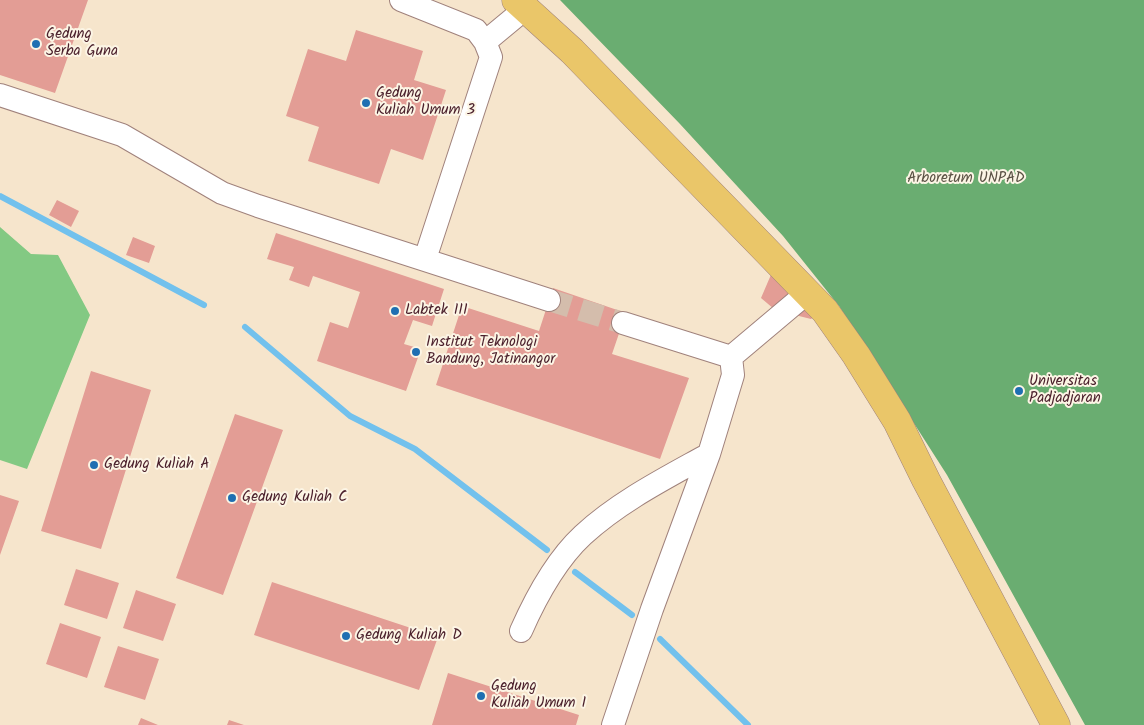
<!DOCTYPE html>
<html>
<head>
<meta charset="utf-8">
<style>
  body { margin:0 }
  canvas { display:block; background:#f6e5cc }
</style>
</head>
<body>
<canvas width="1144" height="725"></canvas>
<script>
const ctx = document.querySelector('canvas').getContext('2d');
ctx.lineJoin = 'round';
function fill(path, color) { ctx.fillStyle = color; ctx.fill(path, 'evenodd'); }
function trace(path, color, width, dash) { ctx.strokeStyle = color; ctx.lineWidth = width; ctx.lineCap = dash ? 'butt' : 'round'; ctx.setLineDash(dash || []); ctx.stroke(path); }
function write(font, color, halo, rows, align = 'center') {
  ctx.font = font + ' Kalam,sans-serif'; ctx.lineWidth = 4; ctx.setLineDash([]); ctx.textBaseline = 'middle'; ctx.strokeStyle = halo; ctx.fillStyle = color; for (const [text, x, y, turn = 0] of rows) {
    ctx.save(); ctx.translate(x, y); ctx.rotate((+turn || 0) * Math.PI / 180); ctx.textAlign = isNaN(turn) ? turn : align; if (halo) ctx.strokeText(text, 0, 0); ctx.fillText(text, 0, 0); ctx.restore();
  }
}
fill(new Path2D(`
  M0 227 31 254 58 255 90 315 27 469 0 460Z`), '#83c983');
fill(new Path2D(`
  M560 0H1144V725H1085L947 475 839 306 783 236 680 124Z`), '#6aad71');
trace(new Path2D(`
  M0 196 204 305
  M245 327 350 416 415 449 547 550
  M575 572 632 615
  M660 639 748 725`), '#72c1ed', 6);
fill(new Path2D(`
  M0 0H88L55 93 0 75Z
  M356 30 423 51 414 80 446 90 423 160 391 149 379 184 308 161 319 127 286 116 308 49 346 61Z
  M57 200 79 211 71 227 49 215Z
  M276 233 444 289 432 326 413 320 404 344 421 349 406 391 317 361 330 322 348 328 360 292 313 276 309 287 289 280 294 267 267 259Z
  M133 237 155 246 149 263 126 255Z
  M773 270 795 295 774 309 761 298Z
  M553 288 626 313 612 354 689 378 660 459 436 385 462 306 539 331Z
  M806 300 819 312 811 319 791 314Z
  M91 371 151 390 101 549 41 531Z
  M235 414 283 430 223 595 176 578Z
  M0 495 19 501 0 555Z
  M76 569 119 583 107 619 64 605Z
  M272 582 438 637 419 690 254 635Z
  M136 590 176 604 163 641 123 628Z
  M60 623 101 637 87 678 46 664Z
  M118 646 159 659 145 700 104 687Z
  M448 673 579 715 576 725H432Z
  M141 718 158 725H138Z
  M229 720 244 725H227Z`), '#e39d95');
trace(new Path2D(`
  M549 300 623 323`), '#d4bdac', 22, [22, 11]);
const minor = new Path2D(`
  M401 0 476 30 485 42 491 57 425 259
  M485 42 526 8
  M0 95 122 135 222 193 258 206 549 300
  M623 323 731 357
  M731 357 807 293
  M521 631C536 597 556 560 583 535 620 501 666 478 709 454
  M613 725 652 609 709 454 733 375 731 357`);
const major = new Path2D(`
  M516 0 572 51 825 311 856 355 897 421 926 480 1056 725`);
trace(minor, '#a0827c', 24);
trace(major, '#a0827c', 29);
trace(minor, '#fff', 22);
trace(major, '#eac669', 28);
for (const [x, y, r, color] of [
  [36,44,5,"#1f6fb2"],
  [366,103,5,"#1f6fb2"],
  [395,311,5,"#1f6fb2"],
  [416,352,5,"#1f6fb2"],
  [1019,391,5,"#1f6fb2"],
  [94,465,5,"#1f6fb2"],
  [232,498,5,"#1f6fb2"],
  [346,636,5,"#1f6fb2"],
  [481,696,5,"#1f6fb2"]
]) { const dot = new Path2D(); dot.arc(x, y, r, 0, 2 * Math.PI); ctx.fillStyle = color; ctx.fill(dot); trace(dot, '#fcf5e5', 2); }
write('15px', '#4a1f2b', '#fcf5e5', [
  ["Gedung",46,35],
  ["Serba Guna",46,52],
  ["Gedung",376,94],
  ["Kuliah Umum 3",376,111],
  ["Labtek III",405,311],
  ["Institut Teknologi",426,343],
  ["Bandung, Jatinangor",426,360],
  ["Universitas",1029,382],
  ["Padjadjaran",1029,399],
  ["Gedung Kuliah A",104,465],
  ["Gedung Kuliah C",242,498],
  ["Gedung Kuliah D",356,636],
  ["Gedung",491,687],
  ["Kuliah Umum I",491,704]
], 'left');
write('15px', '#5b5245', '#fcf5e5', [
  ["Arboretum UNPAD",966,179]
]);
</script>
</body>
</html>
